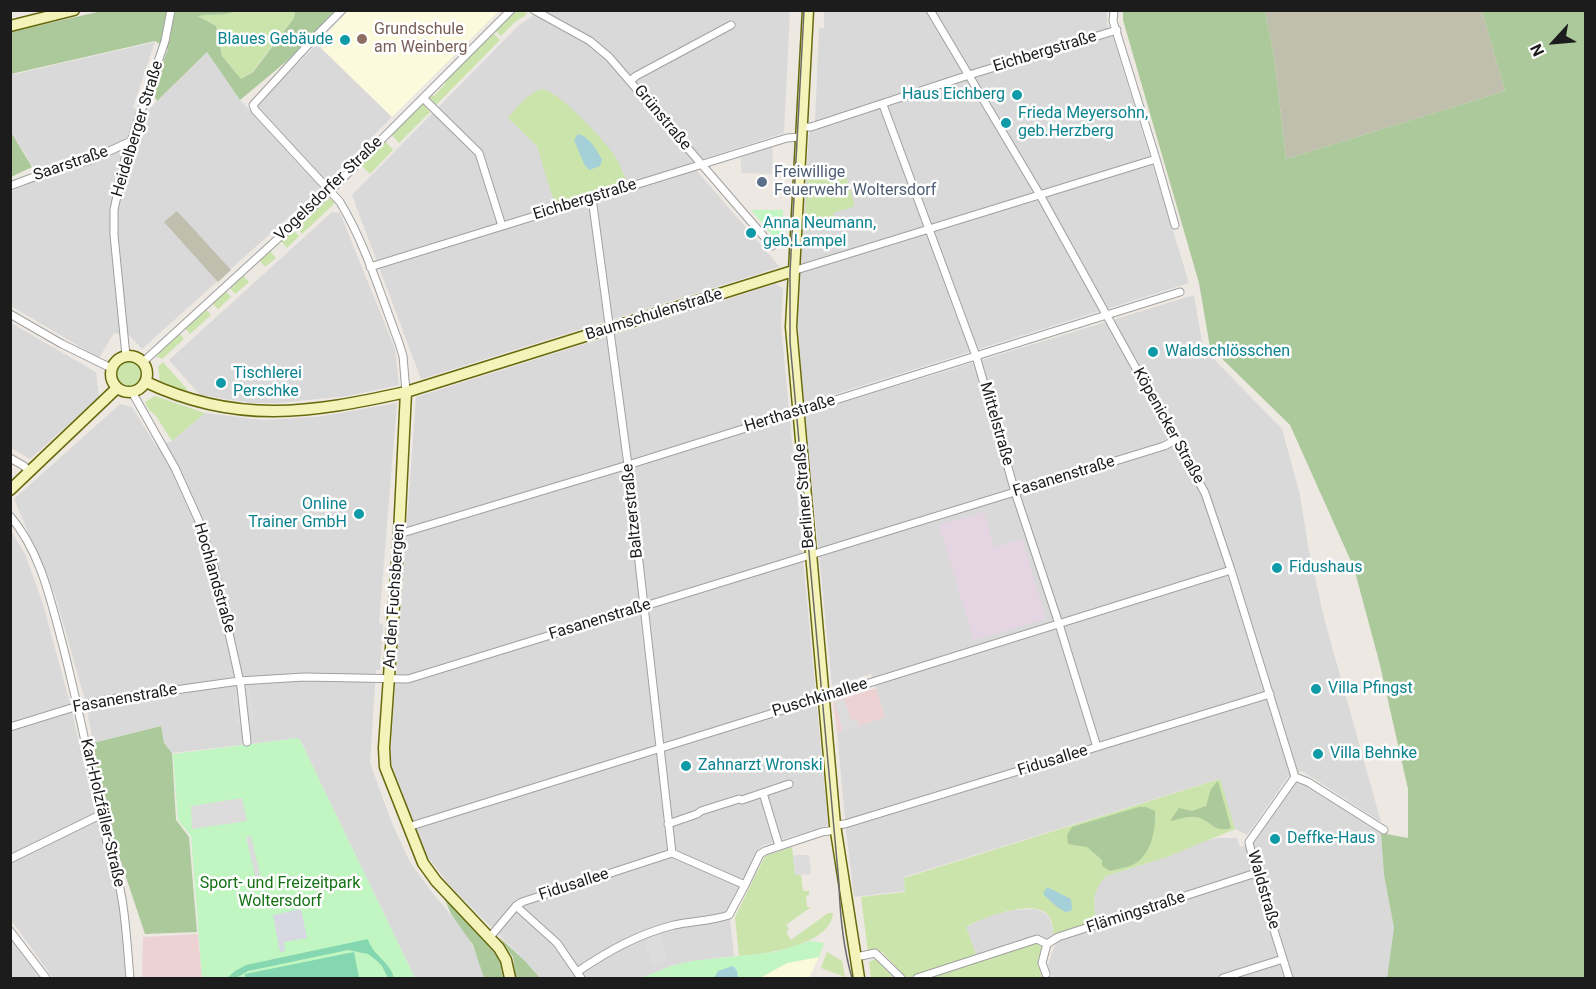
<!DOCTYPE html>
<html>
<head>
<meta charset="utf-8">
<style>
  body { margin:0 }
  #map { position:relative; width:1596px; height:989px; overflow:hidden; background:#ede8e2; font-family:Roboto,sans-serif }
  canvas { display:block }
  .frame { position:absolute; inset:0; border:12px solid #1c1c1c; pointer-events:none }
  .north { position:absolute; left:1524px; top:12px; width:60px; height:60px; -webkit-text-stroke:4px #fff; paint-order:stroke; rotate:244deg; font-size:16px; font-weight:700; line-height:24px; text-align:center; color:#1c1c1c }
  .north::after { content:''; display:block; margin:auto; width:21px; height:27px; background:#1c1c1c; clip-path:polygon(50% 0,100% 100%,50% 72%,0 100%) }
</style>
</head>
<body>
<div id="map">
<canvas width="1596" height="989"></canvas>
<div class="frame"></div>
<div class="north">N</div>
</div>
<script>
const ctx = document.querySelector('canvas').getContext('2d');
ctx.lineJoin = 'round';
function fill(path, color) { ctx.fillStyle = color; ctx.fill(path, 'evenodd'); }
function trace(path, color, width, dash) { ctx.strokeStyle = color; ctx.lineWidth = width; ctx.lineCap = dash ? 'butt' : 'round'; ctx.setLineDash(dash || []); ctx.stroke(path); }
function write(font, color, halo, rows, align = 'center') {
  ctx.font = font + ' Roboto,sans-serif'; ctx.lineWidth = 5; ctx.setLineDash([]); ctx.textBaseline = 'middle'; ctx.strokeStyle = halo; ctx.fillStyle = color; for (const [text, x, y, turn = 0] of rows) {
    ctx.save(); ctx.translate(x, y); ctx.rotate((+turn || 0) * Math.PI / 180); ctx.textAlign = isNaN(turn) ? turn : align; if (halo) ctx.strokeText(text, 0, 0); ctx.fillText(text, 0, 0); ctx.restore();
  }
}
fill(new Path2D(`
  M541 11H790L784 133 690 163 780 267 421 379 352 195 519 25Z
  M824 11H1107V24L1113 37 1189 283 804 404 797 317 809 134 815 121 819 28H824Z
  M155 42 133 107 146 118 149 109 207 52 240 100 321 188 142 349 130 336 114 333 99 358 11 306V192L36 180 33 167 11 131V75Z
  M317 44 392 117 327 182 256 106Z
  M332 212 340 213 395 349 399 385 348 396 277 403H250L200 395 169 360Z
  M776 284 783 289 781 325 828 824 826 826 764 845 756 851 729 910 734 956 692 961 671 966 641 978H540L525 961 450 886 425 853 390 760 416 397Z
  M1194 295 1203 348 1282 429 1300 495 1308 546 1324 618 1381 822 1302 771 1288 777 1247 835 1235 829 1219 779 904 877 905 891 854 897 846 830 837 733 885 717 871 674 832 686 805 414Z
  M11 323 96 372 99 397 30 459 11 448Z
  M397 403 379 623 383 624 380 670H376L370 763 392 823 410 862 430 890 465 932 477 955 484 978H415L299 738 172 753 164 743 160 726 93 743 85 700 55 595 14 499 120 404 132 407 156 446 172 441 205 413 261 420 317 417Z
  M10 529 25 554 42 601 70 703 94 808 113 869 122 907 127 978H53L11 920Z
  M1296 781 1307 784 1381 833 1384 875 1394 928 1387 978H1052L1048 965 1055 945 1039 937 977 957 966 927 991 915 1014 910 1035 909 1043 912 1049 916 1054 935 1097 921 1094 909 1095 893 1099 883 1106 876 1167 857 1203 841 1217 838H1237L1240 847 1252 843Z
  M10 939H11L40 978H11Z`), '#dad9d9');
fill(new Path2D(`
  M876 688 885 717 837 733 833 702Z
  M198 934 202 978H142L143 937Z`), '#edd2d3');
fill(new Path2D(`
  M984 512 994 548 1022 539 1046 619 974 640 939 525Z`), '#e5d5e3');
fill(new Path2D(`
  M348 11H499L392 117 317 44Z
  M819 957 809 978H760L787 963Z`), '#fcfadc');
fill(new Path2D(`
  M1265 11H1482L1505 91 1286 159 1274 56Z
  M177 211 231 270 218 282 164 222Z`), '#c0bfae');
fill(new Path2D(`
  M235 10 295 11 294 18 252 72 241 79 222 56 216 26 197 15C211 14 222 17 235 10Z
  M515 11H523L527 14 515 22 501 36 495 30Z
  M492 32 500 40 436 105 428 98 432 95 434 96 446 83 444 81Z
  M542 89C559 91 605 141 615 156 620 164 623 174 627 182L555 205 537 146 508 118C517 107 528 93 542 89Z
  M422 103 430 112 399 143 391 134Z
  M385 141 393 150 370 174 361 165Z
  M808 168 844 170 855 206 833 213 837 226 805 225Z
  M328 199H332L335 203 302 234 296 227Z
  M293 230 299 236 287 248 281 241Z
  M270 251 276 258 265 267 259 260Z
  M243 275 249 282 235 294 229 287Z
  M226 291 231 297 218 309 212 303Z
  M206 309 211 315 190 334 185 328Z
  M180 334 184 339 162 359 156 356Z
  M115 374a14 14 0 1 1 28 0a14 14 0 1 1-28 0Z
  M163 362 187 389 185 393 160 382 158 367Z
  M155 396 205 413 172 441 156 416 149 410 145 402Z
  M1220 779 1235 829 1167 857 1106 876C1093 889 1092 904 1097 921L1054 935C1053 929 1052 921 1049 916 1035 897 982 918 966 927L977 957 910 978H907L882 952H868L861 897 905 892 904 878Z
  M792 847 795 875H801L803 891H809V895L806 896 807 907H811L786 925 789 929 786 932 791 940 828 913H833C830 946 765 954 739 956L735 917 765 856Z
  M1034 943 1043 946 1039 963 1042 978H926Z
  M827 952 842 961 845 977 821 968Z
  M875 959 894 978H871L869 962Z`), '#cbe4ab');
fill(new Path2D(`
  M102 11H235C222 17 211 13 198 16L216 26 222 56 241 79 253 72 294 18 295 11H335L288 60 240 100 207 52 157 101 152 91 168 49 155 41 11 74 10 32Z
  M1123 11H1265L1274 56 1286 159 1505 91 1482 11H1585V978H1387L1394 928 1384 875 1381 833 1408 838V789L1380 665 1354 568 1290 425 1210 347 1199 283 1123 20Z
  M11 132 32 167 11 177H10Z
  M161 726 164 743 172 753 176 820 189 837 197 932 145 934 104 811 93 743Z
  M1218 781 1231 828C1213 834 1210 818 1195 817 1187 816 1177 820 1170 821L1179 808 1192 811 1206 806 1211 789Z
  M1139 807H1146L1155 811C1156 831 1151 858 1130 866 1123 868 1117 869 1110 871L1102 866V860L1087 847 1068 844 1067 835 1072 827Z
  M443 895 499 958 503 978H484L473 945 451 914Z
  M499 937 525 961 540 978H516L513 957Z`), '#abc99a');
fill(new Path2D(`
  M751 210H783L784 249Z
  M299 738 415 978H202L191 836 178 820 173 754Z
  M811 941 824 943 819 957 787 963 760 978H641L671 966 692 961 775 952Z`), '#c1f5c1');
fill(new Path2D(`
  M368 939C372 955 390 961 394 978H388L382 966 376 960 368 954 348 950 248 971 236 978H227L235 971 246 965Z
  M354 952 359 978H245V974Z`), '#85d7b1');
fill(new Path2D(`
  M773 145 772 174 741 173V155Z
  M247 683 251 693 254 722H251L248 694 244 684Z
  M238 694 241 724H237L233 695Z
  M844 699 851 720 857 718 859 725 843 731 835 702Z
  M242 798 247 821 192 829 191 806Z
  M251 836 262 883 257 884 246 837Z
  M798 855H809L811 874 795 875 793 856Z
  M660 934 667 960 652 965 644 940Z`), '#dcdcdc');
fill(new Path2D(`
  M301 909 307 938 284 942 285 951 280 952 273 915Z`), '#d7d8e2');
fill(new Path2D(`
  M578 134C589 136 597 150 602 160L600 166 589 170 584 164 574 140Z
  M1047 887 1071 899 1072 908 1071 911 1065 912 1056 906 1043 894Z
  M733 966 737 971 738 978H714L718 971Z`), '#a5d0d8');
const street = new Path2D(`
  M342 10 318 34 253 105 255 110 340 202C366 245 381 296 399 343L403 356 406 392
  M534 10 590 41 609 57 772 246
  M930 10 1040 195 1205 493 1231 570 1295 777 1308 782 1384 830
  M1114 10 1113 21 1156 159 1175 225
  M630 81 636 76 731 25
  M423 98 479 153 502 226
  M883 105 976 356 1015 492 1059 624 1097 747
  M801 127H811L969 75 1117 30
  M10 186 55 169 88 161 131 141
  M592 198 628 465 672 853
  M370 267 787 138 800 137
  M793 271 1156 159
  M10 314 62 344 111 368
  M126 356 114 235V210L124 162 165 41 171 10
  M143 362 330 191 511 10
  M132 392 175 468 199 521 214 566 241 687 247 742
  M10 458 24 466 30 472
  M10 516C41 552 51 602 63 646 80 713 93 780 108 847 125 889 126 934 130 978
  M399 534 628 465 1180 292
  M10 727 78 706 111 699 239 681 304 677 408 679 1164 446 1176 440
  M763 793 779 846
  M668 824 697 814 701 811 739 799 742 800 789 784
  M835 825 845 824 1270 694
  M408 827 1231 570
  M10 859 100 815
  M516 906 557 943 581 978
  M10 931 46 978
  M490 937 516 906 522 902 672 853 745 885 760 854 765 851 822 832 836 830
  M856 957 875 953 901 978
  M577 972C608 951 638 934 674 925 692 921 712 921 729 915L745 885
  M1046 974 1042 963 1047 944 1058 937 1256 873
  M917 978 1037 939 1047 944
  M1223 978 1283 959
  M1289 978 1256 873 1249 842 1295 777`);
const secondary = new Path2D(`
  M808 10 791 327 835 825 859 978
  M10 26 74 10
  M111 374a18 18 0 1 1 36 0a18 18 0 1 1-36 0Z
  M146 382C237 425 311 413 406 392L793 271
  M406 392 399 534 384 748 385 767 423 863 436 881 499 948 506 960 510 978
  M10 490 117 388`);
trace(street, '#a0a0a0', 9);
trace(secondary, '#676a0c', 13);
trace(street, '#fff', 7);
trace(secondary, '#f4f3b9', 10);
trace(new Path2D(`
  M804 10 790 272V342L839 884C840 916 843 947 852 978`), '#6a6a6a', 1.5);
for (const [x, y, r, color] of [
  [362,39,6,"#8d6e63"],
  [345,40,6,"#0f9aa8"],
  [1017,95,6,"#0f9aa8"],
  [1006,123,6,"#0f9aa8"],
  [762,182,6,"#5c6f8a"],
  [751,233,6,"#0f9aa8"],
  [1153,352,6,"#0f9aa8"],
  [221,383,6,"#0f9aa8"],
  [359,514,6,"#0f9aa8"],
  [1277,568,6,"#0f9aa8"],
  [1316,689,6,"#0f9aa8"],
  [1318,754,6,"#0f9aa8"],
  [686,766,6,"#0f9aa8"],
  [1275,839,6,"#0f9aa8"]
]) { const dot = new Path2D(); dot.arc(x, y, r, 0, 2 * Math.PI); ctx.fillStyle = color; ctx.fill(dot); trace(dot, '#fff', 2); }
write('16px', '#785e54', '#fff', [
  ["Grundschule",374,30],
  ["am Weinberg",374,48]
], 'left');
write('16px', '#0d838f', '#fff', [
  ["Blaues Gebäude",333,40,"right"],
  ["Haus Eichberg",1005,95,"right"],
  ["Frieda Meyersohn,",1018,114],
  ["geb.Herzberg",1018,132],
  ["Anna Neumann,",763,224],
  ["geb.Lampel",763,242],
  ["Waldschlösschen",1165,352],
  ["Tischlerei",233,374],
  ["Perschke",233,392],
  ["Online",347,505,"right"],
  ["Trainer GmbH",347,523,"right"],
  ["Fidushaus",1289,568],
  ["Villa Pfingst",1328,689],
  ["Villa Behnke",1330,754],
  ["Zahnarzt Wronski",698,766],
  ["Deffke-Haus",1287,839]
], 'left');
write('16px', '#1c1c1c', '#fff', [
  ["Eichbergstraße",1045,52,-17],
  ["Grünstraße",662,118,50],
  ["Heidelberger Straße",138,129,-73],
  ["Saarstraße",71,164,-19],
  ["Vogelsdorfer Straße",329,189,-44],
  ["Eichbergstraße",585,200,-17],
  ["Baumschulenstraße",654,315,-17],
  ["Herthastraße",790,414,-17],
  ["Mittelstraße",996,424,74],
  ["Köpenicker Straße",1168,426,61],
  ["Fasanenstraße",1064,477,-17],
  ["Berliner Straße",805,496,-95],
  ["Baltzerstraße",633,511,-96],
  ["Hochlandstraße",214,578,74],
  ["An den Fuchsbergen",395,596,-86],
  ["Fasanenstraße",600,620,-17],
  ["Puschkinallee",820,698,-17],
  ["Fasanenstraße",125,699,-10],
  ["Fidusallee",1053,761,-17],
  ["Karl-Holzfäller-Straße",102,813,77],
  ["Fidusallee",574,885,-18],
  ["Waldstraße",1263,890,74],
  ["Flämingstraße",1136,913,-18]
]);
write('16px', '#4e5e75', '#fff', [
  ["Freiwillige",774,173],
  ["Feuerwehr Woltersdorf",774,191]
], 'left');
write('16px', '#137113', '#fff', [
  ["Sport- und Freizeitpark",280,884],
  ["Woltersdorf",280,902]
]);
</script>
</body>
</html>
